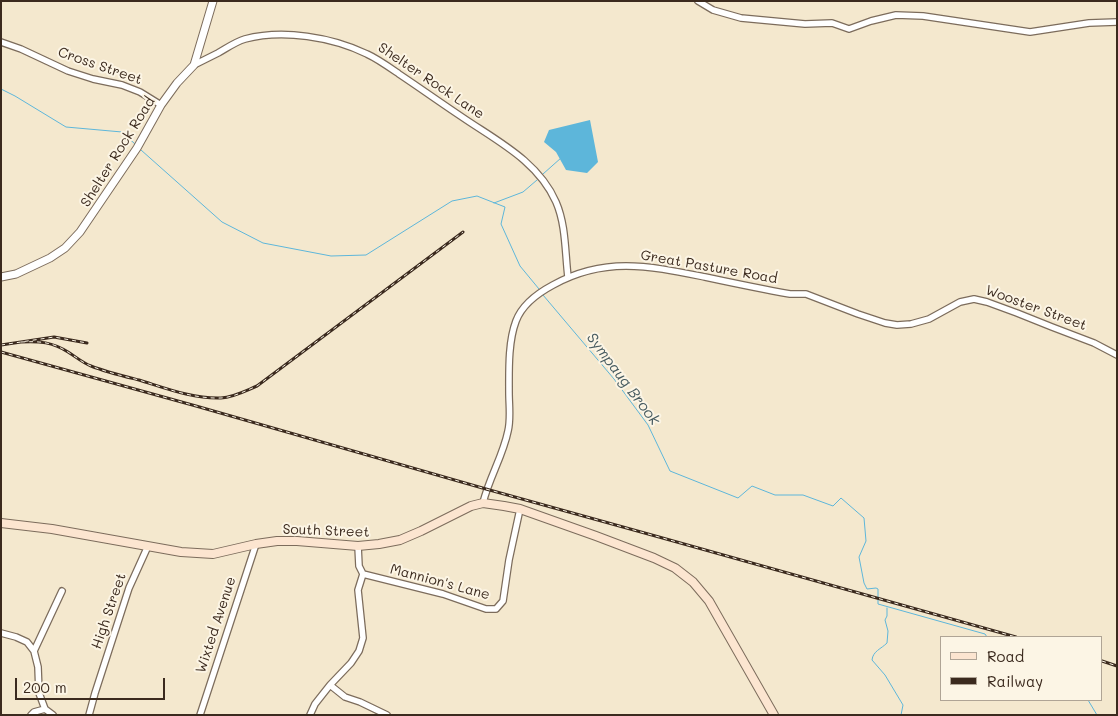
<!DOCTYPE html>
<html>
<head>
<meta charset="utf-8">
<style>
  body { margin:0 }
  #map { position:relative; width:1118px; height:716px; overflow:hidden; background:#f4e8ce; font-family:Mali,sans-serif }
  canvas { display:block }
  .frame { position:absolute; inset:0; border:2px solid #3b2a1e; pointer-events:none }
  .legend { position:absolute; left:940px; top:636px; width:162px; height:65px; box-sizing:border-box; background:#fcf5e5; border:1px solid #afa495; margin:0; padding:6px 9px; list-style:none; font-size:15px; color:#3b2a1e }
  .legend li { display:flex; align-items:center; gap:10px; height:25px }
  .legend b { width:25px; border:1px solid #afa495 }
  .scale { position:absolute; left:15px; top:678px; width:150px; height:22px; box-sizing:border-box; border:2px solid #3b2a1e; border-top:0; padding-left:6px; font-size:15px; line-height:18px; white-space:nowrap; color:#3b2a1e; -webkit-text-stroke:4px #fcf5e5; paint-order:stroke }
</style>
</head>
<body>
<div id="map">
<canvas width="1118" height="716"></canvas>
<div class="frame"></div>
<ul class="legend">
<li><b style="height:6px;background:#fce5d0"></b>Road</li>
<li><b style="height:6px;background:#3b2a1e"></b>Railway</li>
</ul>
<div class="scale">200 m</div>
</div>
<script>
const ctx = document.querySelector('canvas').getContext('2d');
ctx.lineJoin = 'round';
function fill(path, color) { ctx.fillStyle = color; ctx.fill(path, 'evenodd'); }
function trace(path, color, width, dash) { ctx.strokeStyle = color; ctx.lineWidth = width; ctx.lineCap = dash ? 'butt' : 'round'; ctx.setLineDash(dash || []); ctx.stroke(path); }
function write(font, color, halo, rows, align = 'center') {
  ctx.font = font + ' Mali,sans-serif'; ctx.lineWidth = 4; ctx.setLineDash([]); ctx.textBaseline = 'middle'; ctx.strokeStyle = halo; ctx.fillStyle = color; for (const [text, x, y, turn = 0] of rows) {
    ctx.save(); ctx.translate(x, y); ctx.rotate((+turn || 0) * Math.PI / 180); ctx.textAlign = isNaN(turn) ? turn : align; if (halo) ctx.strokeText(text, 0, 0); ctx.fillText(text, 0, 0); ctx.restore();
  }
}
fill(new Path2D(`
  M590 120 598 162 587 173 566 170 556 152 544 142 549 130Z`), '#5db6da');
trace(new Path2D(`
  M1 89 15 96 66 127 122 132 135 144
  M141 150 222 222 263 243 331 256 366 255 452 201 477 196 505 207 501 224 520 266 539 289
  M543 174 561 158
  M494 203 523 192 537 180
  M543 295 614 379 648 425 670 471 738 498 752 486 775 495H803L833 506 841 498 864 518 866 541 859 557 864 583 867 589 876 588 878 589V604L985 634 987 637
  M887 608V616L885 620 888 631 887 643C881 649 873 651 872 660L885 675 903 705 901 715
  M1088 700 1097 715`), '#5db6da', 1);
const minor = new Path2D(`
  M698 1 713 10 741 18 805 24 832 23 849 29 871 21 896 15 923 16 1030 32 1089 23 1117 22
  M1 42 21 49 68 71 93 79 122 85 140 92 161 105
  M194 65C202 61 210 57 218 53 227 48 235 42 245 39 283 29 332 37 367 54 378 59 389 67 399 74 420 88 441 103 462 117 497 141 538 161 556 202 566 225 565 252 568 277
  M483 503C489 478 503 456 508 431 511 419 509 405 509 393 509 371 508 342 516 321 522 305 538 293 553 285 605 256 650 266 705 277 733 283 762 289 790 294H806L858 314 885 323 897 325 911 324 929 319 960 302 974 299 987 302 1017 313 1052 327 1094 343 1117 355
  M358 546 359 566 363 574 443 594 486 609H496L503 601 509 560 520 509
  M1 633 16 637 27 642 34 651 38 667 39 693 45 709 53 715
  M34 651 62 591
  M330 685 345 697 360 702 387 715
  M31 715 34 712 45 709
  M89 715 95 693 129 588 148 546
  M200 715 256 544
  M310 715 315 704 330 685 351 663 359 651 363 638 358 590 363 574`);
const tertiary = new Path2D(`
  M1 277 16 274 50 258 65 248 80 232 137 148 161 105 177 83 194 65 213 1`);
const secondary = new Path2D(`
  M1 523 52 529 181 552 213 554 256 544 277 541H297L358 546 379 544 400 540 421 531 471 506 483 503 504 506 520 509 596 536 654 558 675 568 693 582 709 601 774 715`);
trace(minor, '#7c6c5c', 8);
trace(tertiary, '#7c6c5c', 9);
trace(secondary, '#7c6c5c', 10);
trace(minor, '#fff', 5.5);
trace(tertiary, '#fff', 7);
trace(secondary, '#fce5d0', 8);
const rail = new Path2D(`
  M21 342C40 341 52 342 68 352 76 357 83 363 91 366 106 372 123 376 139 380 165 388 193 399 221 398 234 397 245 391 257 386L463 232
  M1 345 54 337 87 343
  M1 352 196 406 486 489 659 537 1016 637
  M1102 661 1117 666`);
trace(rail, '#3b2a1e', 3);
trace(rail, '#fcf5e5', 1, [4]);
write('14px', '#3b2a1e', '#fcf5e5', [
  ["Cross Street",100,66,19],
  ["Shelter Rock Lane",431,81,34],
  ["Shelter Rock Road",118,152,-58],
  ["Great Pasture Road",709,267,10],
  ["Wooster Street",1036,308,20],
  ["South Street",326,531,2],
  ["Mannion's Lane",440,582,15],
  ["High Street",109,611,-71],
  ["Wixted Avenue",216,625,-72]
]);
write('italic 15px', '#475b60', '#fcf5e5', [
  ["Sympaug Brook",623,379,53]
]);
</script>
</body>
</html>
